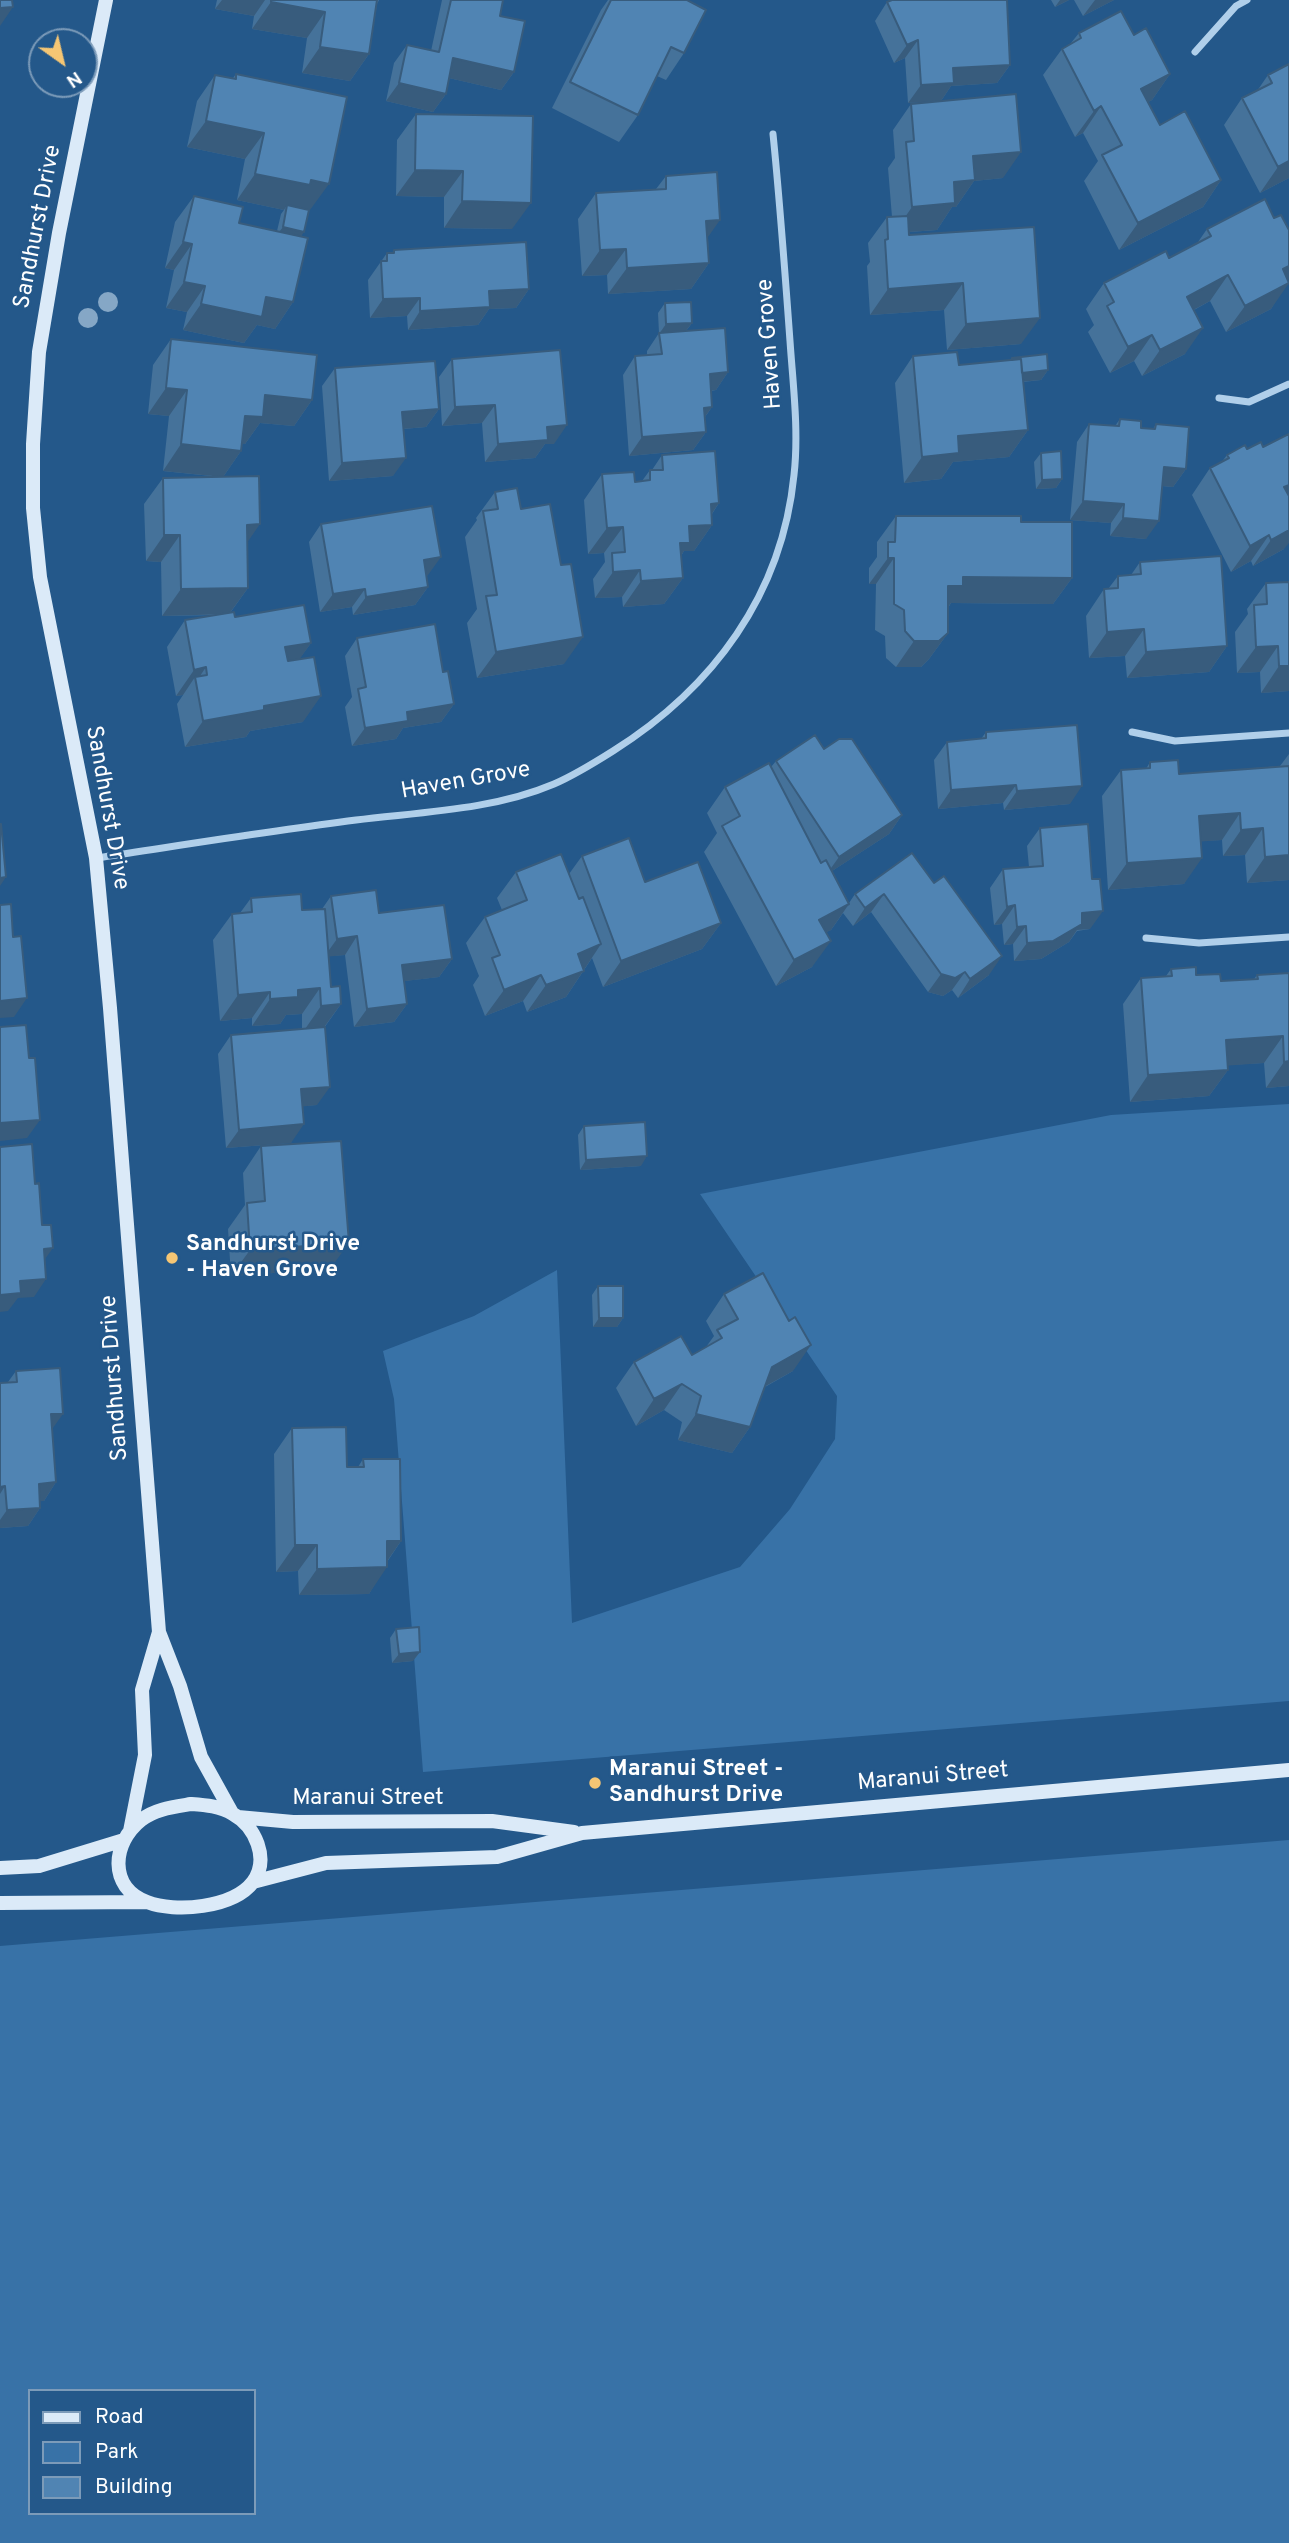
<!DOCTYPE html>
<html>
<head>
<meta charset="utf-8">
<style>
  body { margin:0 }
  #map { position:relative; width:1289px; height:2543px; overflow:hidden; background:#24588a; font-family:Overpass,sans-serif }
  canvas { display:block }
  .legend { position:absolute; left:28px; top:2389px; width:228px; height:126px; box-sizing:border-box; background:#24588a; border:2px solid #7c9bb9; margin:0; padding:9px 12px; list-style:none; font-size:21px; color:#fff }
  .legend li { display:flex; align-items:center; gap:14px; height:35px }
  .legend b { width:35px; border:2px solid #7c9bb9 }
  .north { position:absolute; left:28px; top:28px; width:70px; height:70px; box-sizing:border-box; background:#24588a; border:2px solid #7c9bb9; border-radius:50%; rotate:146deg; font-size:19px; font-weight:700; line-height:28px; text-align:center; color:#fff }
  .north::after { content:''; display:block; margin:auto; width:24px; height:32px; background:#f5c674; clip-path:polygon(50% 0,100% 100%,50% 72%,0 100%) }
</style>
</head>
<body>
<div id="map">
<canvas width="1289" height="2543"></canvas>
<ul class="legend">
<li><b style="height:9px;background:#dbeaf8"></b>Road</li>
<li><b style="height:19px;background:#3872a7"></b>Park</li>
<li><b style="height:19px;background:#5084b3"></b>Building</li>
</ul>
<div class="north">N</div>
</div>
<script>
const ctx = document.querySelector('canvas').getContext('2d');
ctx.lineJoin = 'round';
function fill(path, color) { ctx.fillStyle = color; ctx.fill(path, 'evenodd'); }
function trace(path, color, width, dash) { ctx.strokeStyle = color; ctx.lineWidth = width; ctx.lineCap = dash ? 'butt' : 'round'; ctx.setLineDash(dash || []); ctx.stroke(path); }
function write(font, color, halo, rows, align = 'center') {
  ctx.font = font + ' Overpass,sans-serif'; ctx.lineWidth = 5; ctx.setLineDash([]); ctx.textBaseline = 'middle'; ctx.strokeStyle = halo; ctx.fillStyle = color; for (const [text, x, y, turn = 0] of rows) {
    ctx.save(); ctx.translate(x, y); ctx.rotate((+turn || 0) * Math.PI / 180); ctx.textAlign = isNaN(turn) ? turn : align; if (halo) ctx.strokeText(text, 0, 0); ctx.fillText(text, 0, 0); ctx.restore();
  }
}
fill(new Path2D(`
  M1289 1104V1701L423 1772 394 1399 383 1351 474 1316 557 1270 572 1623 740 1567 790 1509 835 1439 837 1396 700 1194 1111 1115Z
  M1289 1840V2543H0V1946ZM30 2391H254V2513H30Z`), '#3872a7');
trace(new Path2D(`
  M1195 52 1236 6 1247 0
  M1219 398 1249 402 1289 384
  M1132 732 1175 741 1289 733
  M96 858C183 845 269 831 356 820 421 812 493 810 554 784 575 775 594 763 613 751 713 688 782 595 794 475 799 431 793 385 790 341 785 272 780 203 773 134
  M1146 938 1199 943 1289 937`), '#b0cfea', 7);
trace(new Path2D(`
  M106 0 59 233 39 352 33 444V508L40 577 96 858 110 1008 159 1632 180 1686 201 1757 232 1813
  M191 1804C205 1805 220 1806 233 1814 255 1826 270 1859 253 1882 233 1908 175 1913 147 1902 108 1887 112 1843 141 1820 155 1809 173 1807 191 1804Z
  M238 1817 293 1822 492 1821 574 1832
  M130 1831 145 1755 142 1690 159 1632
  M0 1868 39 1866 124 1840
  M253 1882 326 1863 497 1857 582 1833 1289 1770
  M0 1903 147 1902`), '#dbeaf8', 14);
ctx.fillStyle = '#85a7c6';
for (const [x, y] of [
  [108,302],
  [88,318]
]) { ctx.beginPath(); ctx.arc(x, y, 10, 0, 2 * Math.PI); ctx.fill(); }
fill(new Path2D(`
  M217 0H379L377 4 369 54 350 81 302 73 307 38 252 29 254 16 215 9Z
  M442 0H503L500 16 514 72 501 90 449 78 446 94 433 112 386 101 394 63 407 45 431 51Z
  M608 0H687L684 53 666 80 657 76 638 115 619 142 552 108 601 10Z
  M1051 0H1069L1055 7Z
  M1074 0H1114L1083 16Z
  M887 2 1010 65 997 83 951 86 941 101 908 103 905 58 894 63 875 21Z
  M1079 33 1134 35 1170 74 1152 100 1148 102 1160 125 1221 180 1203 207 1119 250 1084 181 1098 161 1083 133 1075 137 1043 75 1062 49 1071 43Z
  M1289 64V178L1260 193 1224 125 1242 98 1257 91 1268 75Z
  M236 74 310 210H309L301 236 293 302 275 329 257 325 244 343 183 330 187 312 166 308 174 270 165 268 175 222 194 196 239 223 277 231 281 214 284 210 237 200 245 159 187 147 197 101 215 75 233 78Z
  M911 104 1003 178 974 181 956 207H952L937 230 909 232V235L1034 227 1021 344 947 350 944 310 870 315 867 266 870 262 868 243 887 217H892L888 168 895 158 893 130Z
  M416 114 512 229 444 228V197L396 196 397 140Z
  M666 176 708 238 709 263 691 289 608 294 607 275 582 276 578 219 596 193 656 189Z
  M1207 229 1288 280 1271 309 1226 332 1210 301 1194 310 1185 354 1142 376 1134 361 1110 373 1088 332 1094 325 1086 309 1104 283 1169 258 1198 242Z
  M394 250 529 289 516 308 489 309 478 325 408 330 407 316 370 318 368 280 387 253H392Z
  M665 303 692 323 686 331 728 372 716 390 711 391 712 407 705 417 706 432 693 450 629 456 623 375 635 356 647 355V351L659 333 658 313Z
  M171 339 312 400 294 426 260 423 245 444 242 443 241 451 223 477 247 543 248 588 230 613 235 617 311 643 299 659 303 722 250 731 246 737 185 747 177 704 183 695 176 696 167 647 185 620 219 615 162 616 161 562 146 561 144 504 163 478 221 477 163 471 169 416 148 414 153 365Z
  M913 356 959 365 1010 360 1012 358 1048 370 1041 380 1023 382 1028 430 1009 457 953 462 941 479 904 483 895 383Z
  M452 359 554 444H545L535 458 485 462 482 423 442 426 439 377Z
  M335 368 439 409 426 427 403 429 393 476 329 481 322 386Z
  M1120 419 1141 428 1153 429 1156 424 1186 469 1173 487 1162 486 1146 539 1110 536 1111 523 1070 520 1077 442 1089 424 1115 426Z
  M1041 453 1062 479 1056 488 1036 489 1034 462Z
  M662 455 719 503 712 514V525L694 551H684L681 556 683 578 664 604 623 607 622 597 595 598 593 579 605 562 604 553 588 554 584 500 602 474 635 482 642 481 650 470H652Z
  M1227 455 1284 549 1253 566 1251 561 1231 572 1192 495 1210 468 1221 463Z
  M495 492 521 509 564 664 477 678 467 623 477 609 465 537 477 520 476 518Z
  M896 516 1021 522 1072 578 1053 604 951 603 948 608V633L929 659 921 667H896L886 658 885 636 875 630 876 584H869V568L877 557V542Z
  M321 524 428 575 426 576 428 587 415 605 353 615 352 607 320 612 309 542Z
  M1140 562 1227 646 1209 672 1127 678 1125 656 1089 658 1086 616 1104 589H1108L1118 576 1131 575Z
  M1289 582V691L1261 693 1260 672 1237 673 1235 632 1248 614 1247 609 1266 583Z
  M357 638 443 672 454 704 441 722 403 728 396 739 352 746 345 707 352 697 345 656Z
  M986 732 1070 804 1004 810 1003 803 938 809 934 760 947 742 981 739Z
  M824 749 902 815 889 834 832 871 849 903 855 894 912 853 989 975 958 998 952 990 943 996 928 992 871 912 853 926 843 913 831 930 826 932 812 967 776 986 704 852 717 833 707 813 725 787 771 767 776 761Z
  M1289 754V880L1247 883 1245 855 1223 856 1222 840 1201 841 1184 884 1108 890 1102 796 1121 770 1146 769 1150 762 1179 774 1280 766Z
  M1040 828 1090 929 1077 931 1069 942 1041 959 1014 961 1013 944 1004 945 1002 924 994 925 990 888 1003 869 1029 867 1027 846Z
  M582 856 645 882 721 923 702 949 603 987 592 958 566 997 527 1012 523 1001 485 1016 473 985 479 976 466 943 485 917 502 910 497 898 516 872 569 874Z
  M331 896 379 913 452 959 439 977 404 981 407 1004 394 1022 354 1027 345 955 329 956 331 987 341 1004 324 1028 317 1105 303 1106 291 1143 226 1148 218 1054 231 1035 302 1029V1014L286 1015 280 1024 252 1026V1018L220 1021 213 940 232 914 240 913 251 898 302 910 322 909Z
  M1171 969 1221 981 1254 979 1257 975 1289 973V1086L1266 1088 1264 1063 1227 1065 1228 1070 1209 1096 1130 1102 1123 1004 1141 978 1166 976Z
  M584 1126 641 1166 580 1170 578 1135Z
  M261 1146 330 1269 231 1276 228 1229 245 1205 243 1173Z
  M598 1286 623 1318 617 1327H593L592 1295Z
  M724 1294 793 1371 765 1387 750 1427 732 1453 678 1440 682 1422 664 1410 636 1426 616 1388 634 1362 692 1355 706 1347 714 1336 706 1321Z
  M16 1371 52 1429 56 1482 44 1501H40V1508L28 1526 0 1528V1383L8 1382Z
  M292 1428 347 1467H358L363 1459 401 1541 387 1562 369 1594 299 1595 298 1571 276 1572 274 1454Z
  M396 1629 413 1661 392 1663 390 1638Z`), '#45729a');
fill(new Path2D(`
  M222 0H265L254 16 215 9Z
  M1060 0H1069L1055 7Z
  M1095 0H1114L1083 16Z
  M271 2 325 12 307 38 252 29Z
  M13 7 0 26V8Z
  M918 40 905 58 894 63 907 45Z
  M320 47 369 54 350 81 302 73Z
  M453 58 514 72 501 90 440 76Z
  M1010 65 997 83 951 86 941 101 908 103 921 85 953 68Z
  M1170 74 1152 100 1123 116 1141 89Z
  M399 83 446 94 433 112 386 101Z
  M1101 106 1083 133 1075 137 1094 111Z
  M206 121 264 133 245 159 187 147Z
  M1021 152 1003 178 974 181 956 207H952L937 230 894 233 912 207 973 156Z
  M1289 161V178L1260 193 1278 167Z
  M415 170 463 171 444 197 396 196Z
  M255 174 311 180 329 184 310 210 287 205 284 210 237 200Z
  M1221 180 1203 207 1119 250 1138 223Z
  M462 201 531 203 512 229 444 228Z
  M720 220 701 247 706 221Z
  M283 227 304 232 298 241 276 236Z
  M183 242 192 244 174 270 165 268Z
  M626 249 607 275 582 276 600 250Z
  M709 263 691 289 608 294 627 268Z
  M1289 266V279L1285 285 1283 269Z
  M1228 275 1210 301 1169 323 1187 297Z
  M184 282 205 286 187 312 166 308Z
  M963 283 944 310 870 315 888 289Z
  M1289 283 1271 309 1226 332 1245 306Z
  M529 289 516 308 489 309 478 325 408 330 420 311 489 291Z
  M266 297 293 302 275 329 257 325 244 343 183 330 201 304Z
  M420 298 407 316 370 318 383 299Z
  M1040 318 1021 344 947 350 966 324Z
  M692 323 685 332 659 334 666 324Z
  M1203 328 1185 354 1142 376 1160 350Z
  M1152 335 1134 361 1110 373 1128 347Z
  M1048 370 1041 380 1007 383 1014 374Z
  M728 372 716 390 697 392 710 374Z
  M166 388 187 390 169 416 148 414Z
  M265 395 312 400 294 426 260 423 245 444 227 442 245 416Z
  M495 405 482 423 442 426 455 407Z
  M712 407 699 425 704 408Z
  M439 409 426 427 389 430 402 412Z
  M567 425 554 444H545L535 458 485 462 498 444 547 427Z
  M1028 430 1009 457 953 462 941 479 904 483 922 457 958 436Z
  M706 432 693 450 629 456 642 437Z
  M181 444 241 451 223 477 163 471Z
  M406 458 393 476 329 481 342 463Z
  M1164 467 1186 469 1173 487 1151 485Z
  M1062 479 1056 488 1036 489 1042 480Z
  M1289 485V501L1284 487Z
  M1083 501 1124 504 1111 523 1070 520Z
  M719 503 704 525H712L694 551H684L672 569H662L689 526 711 504Z
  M1123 518 1159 521 1146 539 1110 536Z
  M260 524 242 550 247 525Z
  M623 527 604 553 588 554 607 528Z
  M1289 530V543L1284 549 1253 566 1271 540Z
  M164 535H180L161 562 146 561Z
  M1269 535 1251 561 1231 572 1250 546Z
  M441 557 428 575 411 578 424 560Z
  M888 558H894L876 584H869Z
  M640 570 622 597 595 598 613 572Z
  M963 577 1072 578 1053 604 951 603 944 612 948 586Z
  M683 578 664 604 623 607 641 581Z
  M428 587 415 605 353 615 366 597Z
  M248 588 229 614 162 616 181 589Z
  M365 589 352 607 320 612 333 594Z
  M1144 629 1125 656 1089 658 1107 632Z
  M948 633 929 659 921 667H896L914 641Z
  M583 637 564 664 477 678 496 652Z
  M311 643 292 670 267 673 285 647Z
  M1227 646 1209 672 1127 678 1146 652Z
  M1278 646 1260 672 1237 673 1256 647Z
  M1279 666H1289V691L1261 693Z
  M206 667 196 682 195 677 183 695 176 696 194 670Z
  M321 696 303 722 250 731 246 737 185 747 203 721 264 706Z
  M454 704 441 722 403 728 396 739 352 746 365 728 407 712Z
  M1016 785 1003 803 938 809 951 790Z
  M1082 786 1070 804 1004 810 1017 791Z
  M1240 813 1222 840 1181 843 1199 816Z
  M902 815 889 834 826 875 839 857Z
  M1263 828 1245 855 1223 856 1241 830Z
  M1289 855V880L1247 883 1265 857Z
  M1202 858 1184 884 1108 890 1127 863Z
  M6 877 0 886V878Z
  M884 894 871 912 853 926 865 908Z
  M849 904 831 930 801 946 819 920Z
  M1015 905 1002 924 994 925 1007 907Z
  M1103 911 1090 929 1077 930 1069 942 1041 959 1014 961 1027 943 1082 913Z
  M721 923 702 949 603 987 621 961Z
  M1026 926 1013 944 1004 945 1017 927Z
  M357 936 345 955 324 957 337 939Z
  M831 941 812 967 776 986 794 960Z
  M601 944 566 997 527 1012 546 985 578 954Z
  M1002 956 989 975 958 998 970 979Z
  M452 959 439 977 389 983 402 965Z
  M965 972 952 990 943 996 928 992 941 974Z
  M541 975 523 1001 485 1016 504 990Z
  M320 988 302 1014 286 1015 280 1024 252 1026 270 999 298 990Z
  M270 992 252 1018 220 1021 238 995Z
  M27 998 14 1017 0 1018V1001Z
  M341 1004 322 1030 303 1032 321 1006Z
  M407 1004 394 1022 354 1027 367 1009Z
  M1283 1036 1264 1063 1208 1067 1226 1040Z
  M1289 1061V1086L1266 1088 1284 1062Z
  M1228 1070 1209 1096 1130 1102 1148 1075Z
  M330 1087 317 1105 288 1108 301 1089Z
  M40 1120 27 1138 0 1141V1123Z
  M304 1124 291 1143 226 1148 239 1130Z
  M647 1156 641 1166 580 1170 586 1160Z
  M349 1243 330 1269 231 1276 250 1250Z
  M53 1248 40 1266 44 1249Z
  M46 1279 34 1297 18 1298 8 1311 0 1312V1295L20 1281Z
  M599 1318H623L617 1327H593Z
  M811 1345 793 1371 753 1393 772 1367Z
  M682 1384 664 1410 636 1426 654 1399Z
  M51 1414H63L50 1432Z
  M696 1414 750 1427 732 1453 678 1440Z
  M56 1482 44 1501 26 1502 39 1484Z
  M5 1486 0 1494V1487Z
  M40 1508 28 1526 0 1528V1520L7 1510Z
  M387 1541H401L383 1567Z
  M295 1545H317L298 1571 276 1572Z
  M387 1567 369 1594 299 1595 317 1569Z
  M420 1652 413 1661 392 1663 399 1654Z`), '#385c7d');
const building = new Path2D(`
  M0 0H12L13 7 0 8Z
  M271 0H377L369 54 320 47 325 12 271 2Z
  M451 0H503L500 16 525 21 514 72 453 58 446 94 399 83 407 45 439 52Z
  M611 0H687L706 10 684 53 671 47 638 115 570 82Z
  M892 0H1007L1010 65 953 68 954 83 921 85 918 40 907 45 887 2Z
  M1121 11 1134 35 1146 28 1170 74 1141 89 1160 125 1185 111 1221 180 1138 223 1102 155 1122 145 1101 106 1094 111 1062 49 1081 38 1079 33Z
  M1289 64V161L1278 167 1242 98 1272 83 1268 75Z
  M236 74 347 97 329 184 311 180 310 185 255 174 264 133 206 121 215 75 236 79Z
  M1016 94 1021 152 973 156 975 180 954 182 955 203 912 207 906 142 914 141 911 104Z
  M416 114 533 116 531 203 462 201 463 171 415 170Z
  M717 172 720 220 706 221 709 263 627 268 626 249 600 250 596 193 666 189V176Z
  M194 196 243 207 239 223 308 238 293 302 266 297 262 317 201 304 205 286 184 282 192 244 183 242Z
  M1265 199 1274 218 1281 215 1289 230V266L1283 269 1289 283 1245 306 1228 275 1187 297 1203 328 1160 350 1152 335 1128 347 1107 306 1114 302 1104 283 1166 251 1169 258 1211 236 1207 229Z
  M287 205 309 210 304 232 283 227Z
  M908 216 909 235 1034 227 1040 318 966 324 963 283 888 289 885 240 888 239 887 217Z
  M526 242 529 289 489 291 490 307 420 311V298L383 299 381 261H387V253H394V250Z
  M691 302 692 323 666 324 665 303Z
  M725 328 728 372 710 374 712 407 704 408 706 432 642 437 635 356 662 354 659 333Z
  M171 339 317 355 312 400 265 395 263 417 245 416 241 451 181 444 187 390 166 388Z
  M560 350 567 425 547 427 548 440 498 444 495 405 455 407 452 359Z
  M957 352 959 365 1021 359 1028 430 958 436 959 453 922 457 913 356Z
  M1047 354 1048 370 1022 373 1021 359 1012 360V358Z
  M435 361 439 409 402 412 406 458 342 463 335 368Z
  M1120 419 1141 421V428L1155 429 1156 424 1189 427 1186 469 1164 467 1159 521 1123 518 1124 504 1083 501 1089 424 1119 426Z
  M1289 434V485L1284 487 1289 496V530L1271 540 1269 535 1250 546 1210 468 1229 458 1227 455 1245 445 1247 449 1261 442 1263 447Z
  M715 451 719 503 711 504 712 525 689 526 690 543H680L683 578 641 581 640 570 613 572 612 553 625 552 623 527 607 528 602 474 634 472 635 482 650 480V470H663L662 455Z
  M1061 451 1062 479 1042 480 1041 453Z
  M259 476 260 524 247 525 248 588 181 589 180 535H164L163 478Z
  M517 488 521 509 550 504 561 565 571 564 583 637 496 652 486 596 497 595 483 511 498 509 495 492Z
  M432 506 441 557 424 560 428 587 366 597 365 589 333 594 321 524Z
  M896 516H1021V522H1072V578L963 577V586H948V633L939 641H914L905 631 904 610 894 604V558H888V542H895Z
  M1221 556 1227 646 1146 652 1144 629 1107 632 1104 589 1118 588V576L1141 574 1140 562Z
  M1289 582V666H1279L1278 646 1256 647 1254 605 1267 604 1266 583Z
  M304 605 311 643 285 647 288 661 314 657 321 696 264 706V710L203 721 195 677 207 675 206 667 194 670 185 620 234 612 235 617Z
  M435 624 443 672 448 671 454 704 407 712 408 721 365 728 358 689 366 687 357 638Z
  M1077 725 1082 786 1017 791 1016 785 951 790 947 742 986 738V732Z
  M815 735 824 749 839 739H852L902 815 839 857 776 761Z
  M1178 760 1179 774 1289 766V855L1265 857 1263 828 1241 830 1240 813 1199 816 1202 858 1127 863 1121 770 1150 768V762Z
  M769 763 821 863 826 860 849 904 819 920 831 941 794 960 722 826 740 816 725 787Z
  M0 824H1L6 877 0 878Z
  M1088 824 1092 879H1100L1103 911 1082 913V924L1053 941 1027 943 1026 926 1017 927 1015 905 1007 907 1003 869 1043 866 1040 828Z
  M629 838 645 882 698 862 721 923 621 961 582 856Z
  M912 853 934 883 944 876 1002 956 970 979 965 972 955 978 941 974 884 894 865 908 855 894Z
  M561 854 579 899 583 897 601 944 578 954 584 971 546 985 541 975 504 990 492 958 500 955 485 917 527 900 516 872Z
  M376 890 379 913 444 905 452 959 402 965 407 1004 367 1009 357 936 337 939 331 896Z
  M301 894 302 910 325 909 331 987 340 986 341 1004 321 1006 320 988 298 990V997L270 999V992L238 995 232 914 252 912 251 898Z
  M11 904 13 937 21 936 27 998 0 1001V905Z
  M1196 967V975L1220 974 1221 981 1258 979 1257 975 1289 973V1061L1284 1062 1283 1036 1226 1040 1228 1070 1148 1075 1141 978 1172 976 1171 969Z
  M26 1025 29 1058H35L40 1120 0 1123V1027Z
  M325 1027 330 1087 301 1089 304 1124 239 1130 231 1035Z
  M645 1122 647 1156 586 1160 584 1126Z
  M341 1141 349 1243 250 1250 247 1203 265 1201 261 1146Z
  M32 1144 35 1184 39 1183 42 1225H51L53 1248 44 1249 46 1279 20 1281 21 1293 0 1295V1147Z
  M763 1273 789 1321 795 1317 811 1345 772 1367 750 1427 696 1414 701 1396 682 1384 654 1399 634 1362 681 1336 692 1355 722 1338 717 1330 738 1319 724 1294Z
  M598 1286H623V1318H599Z
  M60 1368 63 1414H51L56 1482 39 1484 40 1508 7 1510 5 1486 0 1487V1383L17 1382 16 1371Z
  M346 1427 347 1467H364L363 1459H400L401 1541H387V1567L317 1569V1545H295L292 1428Z
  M419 1627 420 1652 399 1654 396 1629Z`);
fill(building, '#5084b3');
trace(building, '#385c7d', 2);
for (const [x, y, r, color] of [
  [172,1258,7,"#f5c674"],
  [595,1783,7,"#f5c674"]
]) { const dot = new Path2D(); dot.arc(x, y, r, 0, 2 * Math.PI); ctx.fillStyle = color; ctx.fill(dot); trace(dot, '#24588a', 2.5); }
write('23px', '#fff', '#24588a', [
  ["Sandhurst Drive",39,227,-79],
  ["Haven Grove",771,344,-94],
  ["Haven Grove",466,782,-10],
  ["Sandhurst Drive",106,808,80],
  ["Sandhurst Drive",116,1378,-94],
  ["Maranui Street",933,1778,-5],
  ["Maranui Street",368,1799]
]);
write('bold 23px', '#fff', '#24588a', [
  ["Sandhurst Drive",186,1245],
  ["- Haven Grove",186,1271],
  ["Maranui Street -",609,1770],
  ["Sandhurst Drive",609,1796]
], 'left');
</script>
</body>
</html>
